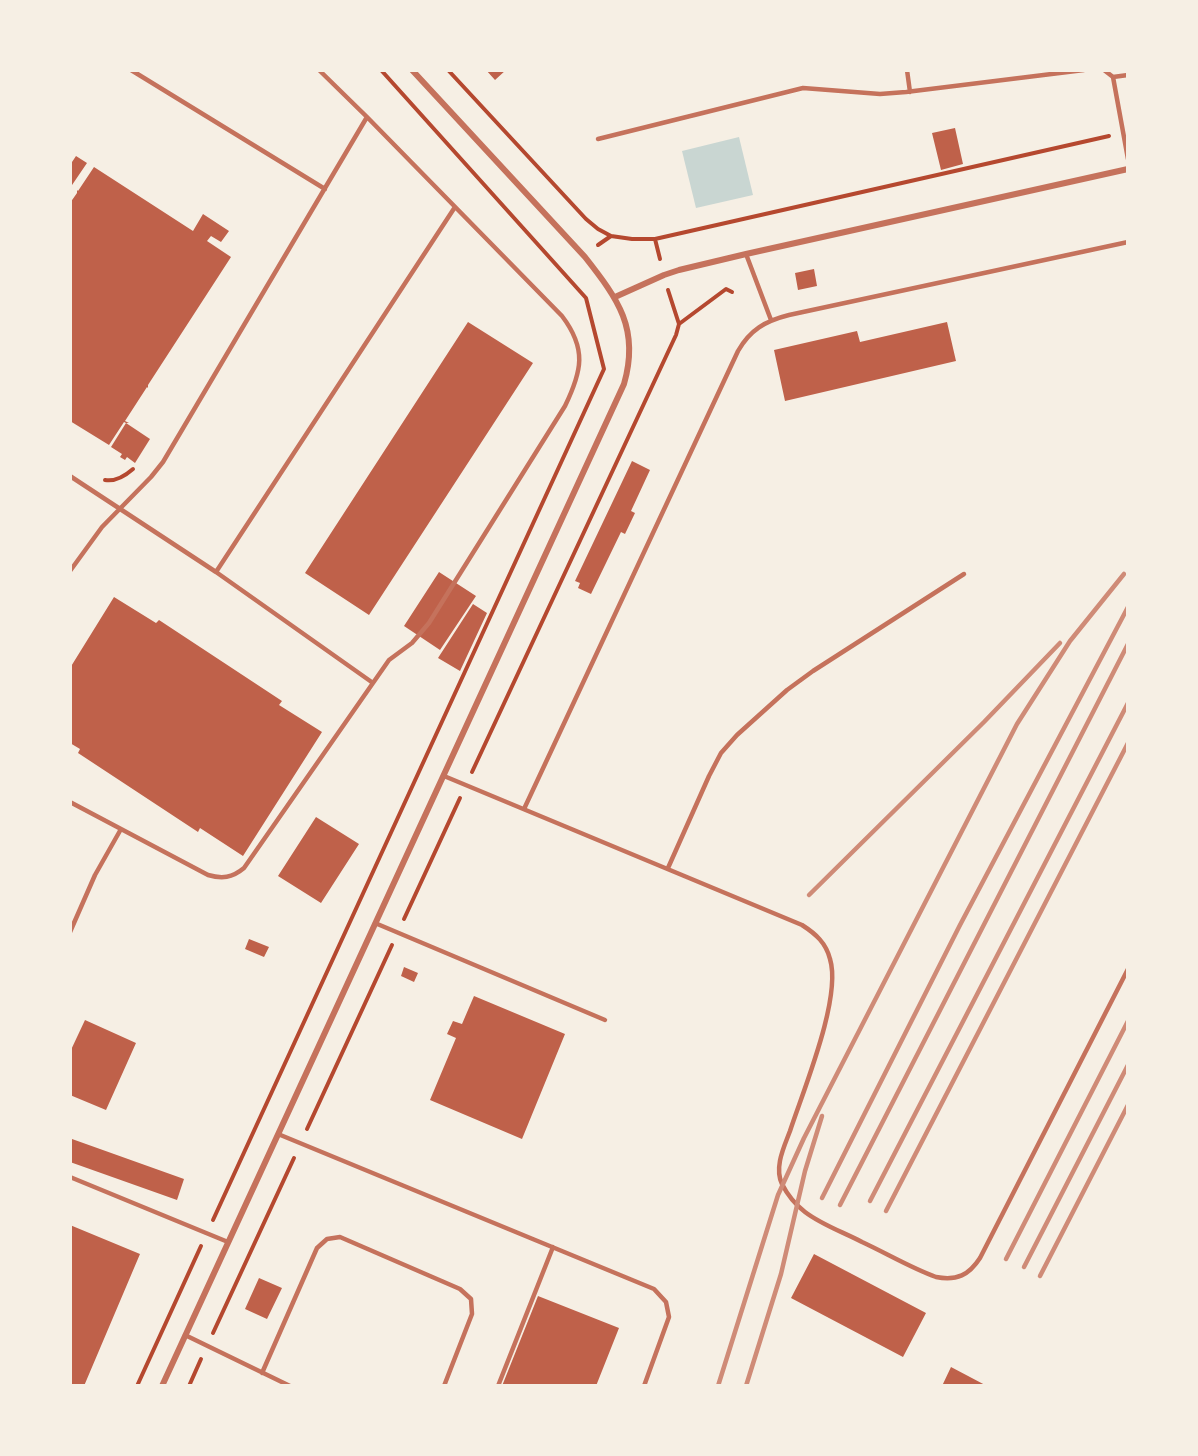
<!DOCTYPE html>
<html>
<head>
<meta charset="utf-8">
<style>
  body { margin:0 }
  #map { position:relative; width:1198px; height:1456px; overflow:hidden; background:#f6efe4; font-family:"Fira Sans",sans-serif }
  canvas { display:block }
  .frame { position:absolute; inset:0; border:72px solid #f6efe4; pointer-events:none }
</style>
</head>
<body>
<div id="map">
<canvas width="1198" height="1456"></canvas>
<div class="frame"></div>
</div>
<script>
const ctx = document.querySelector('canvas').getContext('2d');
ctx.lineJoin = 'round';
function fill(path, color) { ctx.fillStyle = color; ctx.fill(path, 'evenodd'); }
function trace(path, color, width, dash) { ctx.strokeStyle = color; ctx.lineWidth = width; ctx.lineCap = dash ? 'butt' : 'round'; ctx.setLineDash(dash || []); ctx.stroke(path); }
fill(new Path2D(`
  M739 137 753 195 696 208 682 151Z`), '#c9d6d2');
fill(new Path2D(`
  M486 70H506L495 80Z
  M955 128 963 164 941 170 932 133Z
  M76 156 87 163 70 188V165Z
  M94 167 193 231 203 214 229 231 221 242 211 236 207 241 231 257 148 385V388L147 387 125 421 129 423H126L150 439 135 463 127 457 125 460 120 457 122 454 111 447 126 423 124 422 109 445 70 421V203L77 193V190L78 191Z
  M814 269 817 286 798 290 795 273Z
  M468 322 533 363 369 615 305 573Z
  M947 322 956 361 785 401 774 350 857 331 860 342Z
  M632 461 650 470 631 511 635 513 625 534 621 532 591 594 578 588 580 583 575 581Z
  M439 572 476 596 440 650 404 626Z
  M114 597 156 623 159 620 282 701 279 705 322 732 243 856 200 828 198 832 78 753 80 749 70 743V668Z
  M473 604 487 613 460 671 438 658Z
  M316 817 359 844 321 903 278 876Z
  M249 939 269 947 264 957 245 949Z
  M404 967 418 973 414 982 401 976Z
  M474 996 565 1034 522 1139 430 1100 456 1038 447 1034 453 1021 462 1024Z
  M85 1020 136 1043 106 1110 70 1095V1052Z
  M72 1139 184 1179 177 1200 70 1162Z
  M70 1225 140 1254 84 1386H70Z
  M814 1254 926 1313 903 1357 791 1298Z
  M259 1278 282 1288 267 1319 245 1309Z
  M538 1296 619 1328 596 1386H502Z
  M951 1367 987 1386H942Z`), '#bf614a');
trace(new Path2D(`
  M448 70 586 219 598 229 611 236
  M655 239 660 259
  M598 245 611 236 632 239H655L1109 136
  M679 324 726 289 732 292
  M105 480C116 482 125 476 133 469
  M472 772 676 335 679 324 668 290
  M404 919 460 798
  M307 1129 392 945
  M213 1220 604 369 586 298 381 70
  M213 1333 294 1158
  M137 1386 201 1246
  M189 1386 201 1359`), '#b5482f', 4);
trace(new Path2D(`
  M131 70 325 189
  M907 70 910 92
  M1104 70 1113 77 1128 75
  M1113 77 1128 159
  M598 139 803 88 880 94 906 92 1084 70
  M746 254 771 320
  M70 476 216 572 373 683
  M70 571 102 527 151 477 163 462 367 117
  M216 572 455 207
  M444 776 802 925C816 934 826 943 830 959 842 998 803 1091 790 1131 784 1147 774 1167 782 1184 787 1194 796 1205 805 1212 822 1225 843 1232 862 1242 886 1253 911 1268 936 1277 957 1281 969 1275 980 1258L1128 969
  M70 802 208 875C222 879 232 878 244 868L389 660 412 643 429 623 565 406C582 371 587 349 562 316L367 117 319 70
  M524 809 738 351C750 330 765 321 789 315L1128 242
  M668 868 709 776 721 753 737 735 787 690 813 671 964 574
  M375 923 605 1020
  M70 932 95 875 121 829
  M278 1134 654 1289 666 1302 669 1317 644 1386
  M70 1177 228 1242
  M185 1335 290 1386
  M262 1373 317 1248 327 1239 340 1237 460 1289 471 1299 472 1314 444 1386
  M498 1386 553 1247`), '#c5725c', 4.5);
trace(new Path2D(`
  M615 297 664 275 679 270 746 254 1128 169
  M162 1386 624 384C640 329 618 299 585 257L412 70`), '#c5725c', 6);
trace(new Path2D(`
  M809 895 984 722 1060 643
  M822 1198 960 925 1128 607
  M870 1201 1128 703
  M840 1205 1128 644
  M886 1211 1128 743
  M1006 1259 1128 1021
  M1024 1267 1128 1065
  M1040 1276 1128 1105
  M718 1386 778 1195 804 1138 1017 724 1070 641 1124 574
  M746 1386 781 1274 805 1171 822 1116`), '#cf8b77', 4.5);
</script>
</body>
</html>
